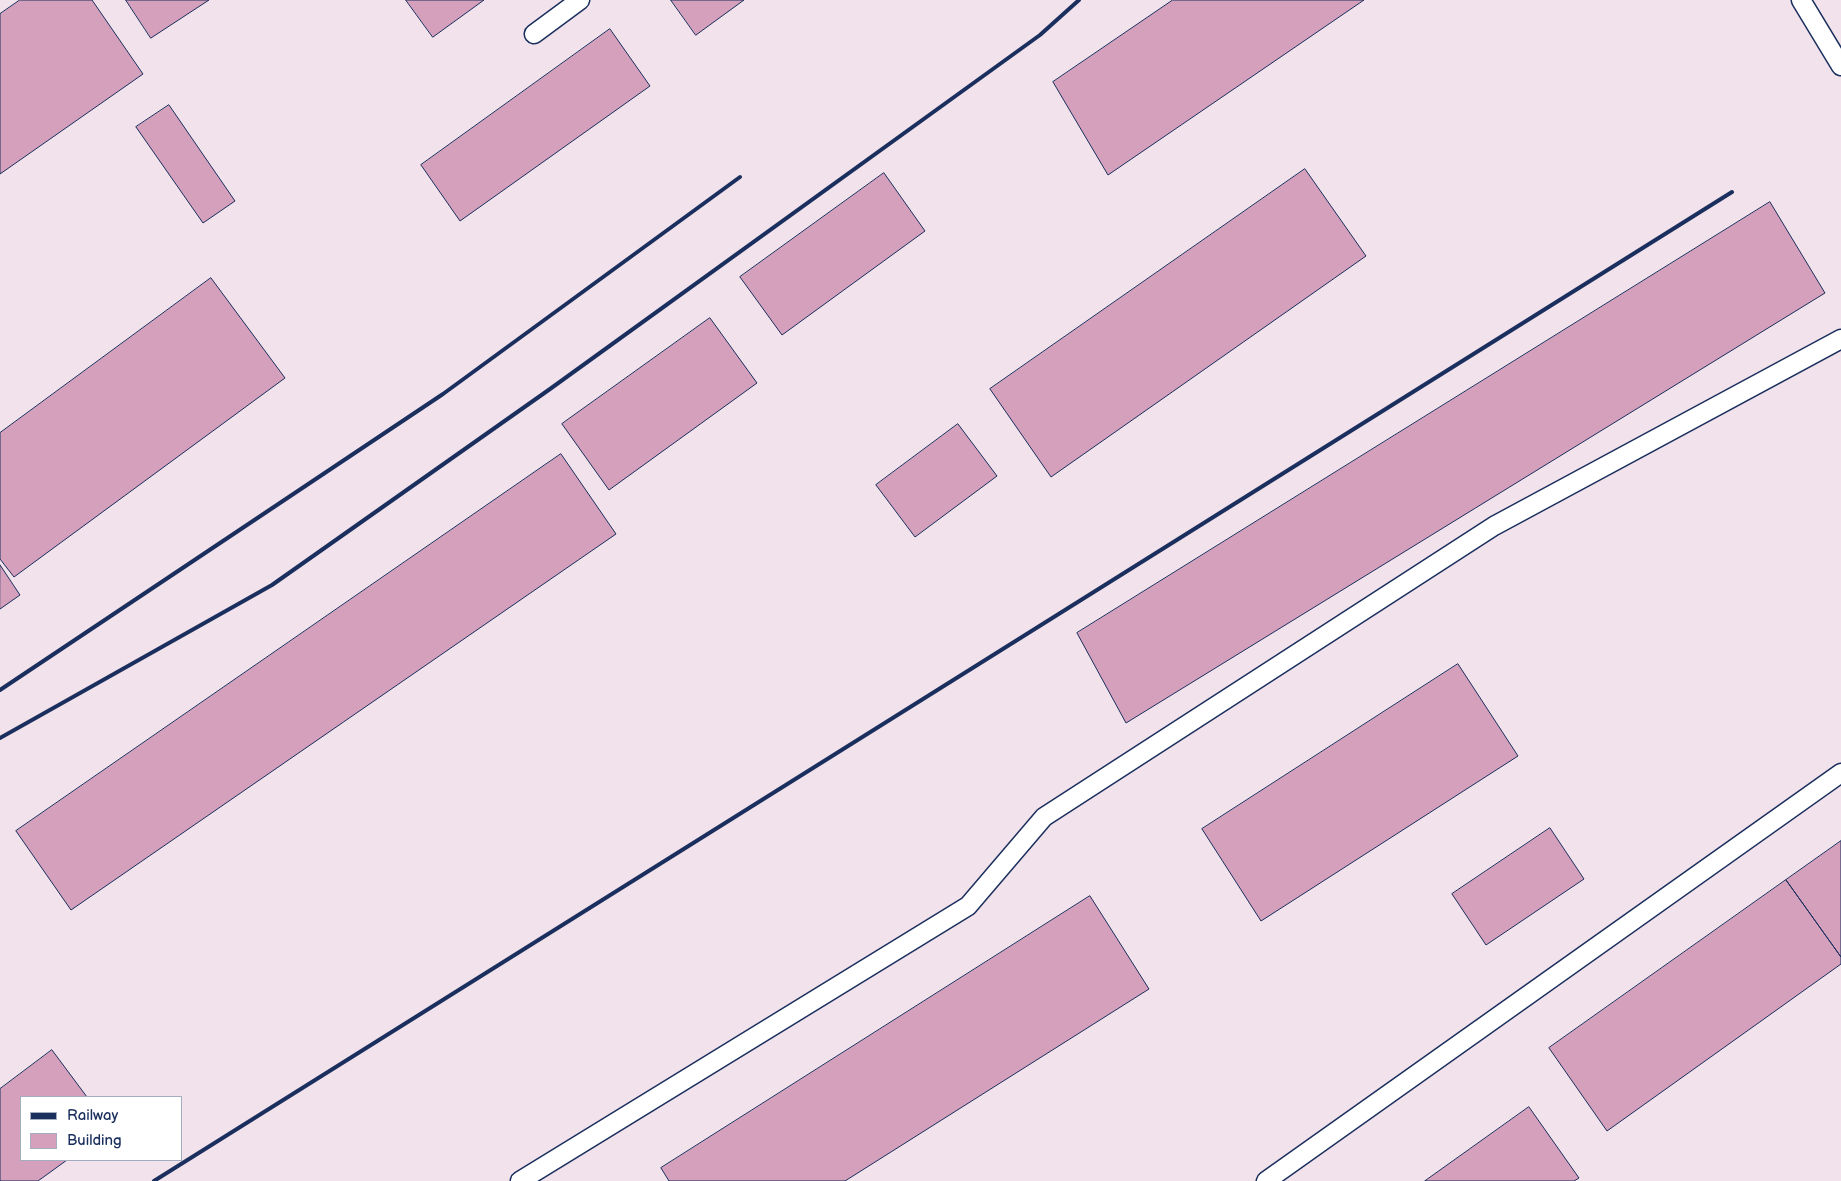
<!DOCTYPE html>
<html>
<head>
<meta charset="utf-8">
<style>
  body { margin:0 }
  #map { position:relative; width:1841px; height:1181px; overflow:hidden; background:#fff; font-family:"Balsamiq Sans",sans-serif }
  canvas { display:block }
  .legend { position:absolute; left:20px; top:1096px; width:162px; height:65px; box-sizing:border-box; background:#fff; border:1px solid #a4acbf; margin:0; padding:6px 9px; list-style:none; font-size:15px; color:#1b2f5e }
  .legend li { display:flex; align-items:center; gap:10px; height:25px }
  .legend b { width:25px; border:1px solid #a4acbf }
</style>
</head>
<body>
<div id="map">
<canvas width="1841" height="1181"></canvas>
<ul class="legend">
<li><b style="height:6px;background:#1b2f5e"></b>Railway</li>
<li><b style="height:14px;background:#d4a0bb"></b>Building</li>
</ul>
</div>
<script>
const ctx = document.querySelector('canvas').getContext('2d');
ctx.lineJoin = 'round';
function fill(path, color) { ctx.fillStyle = color; ctx.fill(path, 'evenodd'); }
function trace(path, color, width, dash) { ctx.strokeStyle = color; ctx.lineWidth = width; ctx.lineCap = dash ? 'butt' : 'round'; ctx.setLineDash(dash || []); ctx.stroke(path); }
fill(new Path2D(`
  M0 0H1841V1181H0ZM21 1097H181V1160H21Z`), '#f2e2eb');
const building = new Path2D(`
  M20 0H92L143 74 0 174V14Z
  M126 0H209L151 38Z
  M406 0H484L433 37Z
  M671 0H744L696 35Z
  M1173 0H1364L1108 175 1053 82Z
  M610 29 650 86 460 221 421 165Z
  M169 105 235 201 203 223 136 127Z
  M1305 169 1366 256 1051 477 990 389Z
  M884 173 925 231 782 335 740 277Z
  M1770 202 1825 293 1126 723 1077 633Z
  M211 278 285 378 14 577 0 559V433Z
  M710 318 757 383 609 490 562 424Z
  M958 424 997 476 915 537 876 485Z
  M561 454 616 534 71 910 16 831Z
  M0 565 20 595 0 609Z
  M1458 664 1518 756 1261 921 1202 829Z
  M1550 828 1584 879 1486 945 1452 894Z
  M1841 841V957L1786 880Z
  M1786 880 1841 957V964L1607 1131 1549 1048Z
  M1090 896 1149 989 845 1181H669L661 1168Z
  M52 1050 87 1097H21V1160H67L38 1181H0V1089Z
  M1529 1107 1579 1178 1574 1181H1425Z`);
fill(building, '#d4a0bb');
trace(building, '#1b2f5e', 1);
const lane = new Path2D(`
  M1801 0 1841 66
  M534 34 580 0
  M520 1181 968 906 1044 817 1494 526 1841 339
  M1266 1181 1841 773`);
trace(lane, '#1b2f5e', 21);
trace(lane, '#fff', 18);
trace(new Path2D(`
  M0 690 443 394 740 177
  M0 738 272 585 550 389 1040 35 1079 0
  M154 1181 1732 192`), '#1b2f5e', 4);
</script>
</body>
</html>
